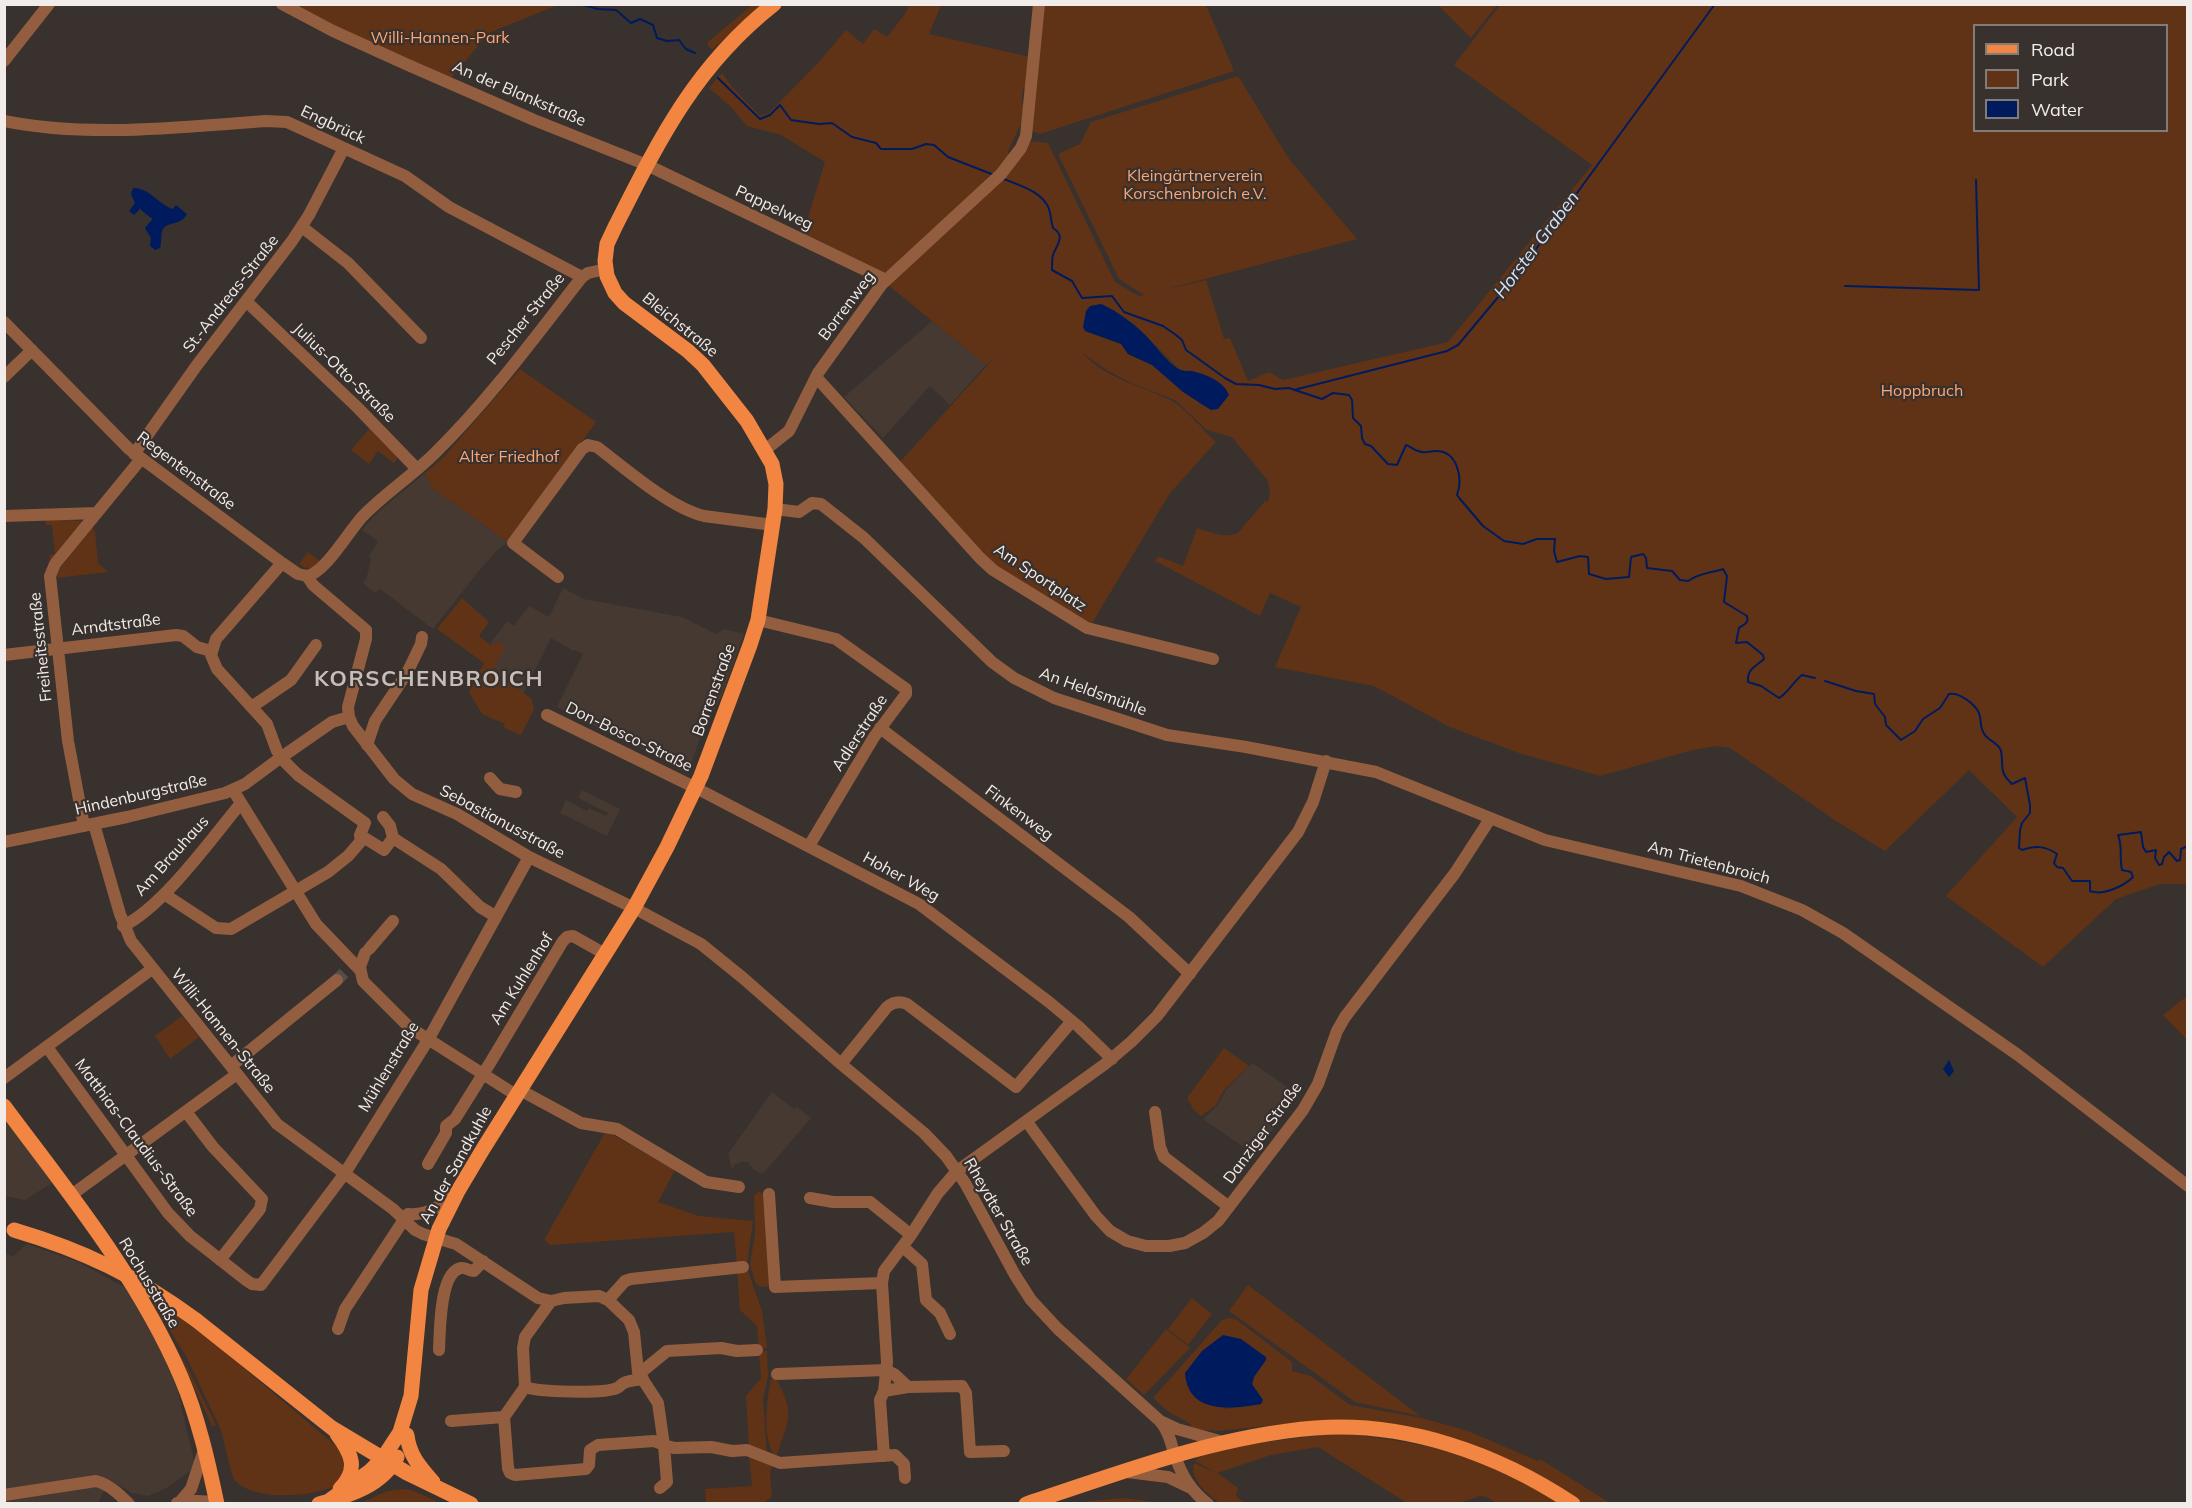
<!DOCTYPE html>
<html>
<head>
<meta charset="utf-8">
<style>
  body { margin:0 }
  #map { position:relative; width:2192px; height:1508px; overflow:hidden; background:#38312d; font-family:Mulish,sans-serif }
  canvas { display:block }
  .frame { position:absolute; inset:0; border:6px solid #f1ecea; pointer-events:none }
  .legend { position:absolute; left:1973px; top:24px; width:195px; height:108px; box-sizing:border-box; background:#38312d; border:2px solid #827c79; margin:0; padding:8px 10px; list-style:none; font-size:18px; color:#f1ecea }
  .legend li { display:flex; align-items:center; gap:12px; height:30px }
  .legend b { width:30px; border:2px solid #827c79 }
</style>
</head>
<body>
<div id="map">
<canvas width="2192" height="1508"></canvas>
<div class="frame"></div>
<ul class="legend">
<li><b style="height:8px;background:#f18541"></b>Road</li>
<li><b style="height:16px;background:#603317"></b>Park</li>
<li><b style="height:16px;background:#001b5d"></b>Water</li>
</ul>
</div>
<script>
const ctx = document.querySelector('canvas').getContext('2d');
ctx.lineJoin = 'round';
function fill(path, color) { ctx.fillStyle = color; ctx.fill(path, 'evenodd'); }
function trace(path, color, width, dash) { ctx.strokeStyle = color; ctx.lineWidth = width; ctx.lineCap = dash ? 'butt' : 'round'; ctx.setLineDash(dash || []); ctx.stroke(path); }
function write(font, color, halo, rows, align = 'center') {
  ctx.font = font + ' Mulish,sans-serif'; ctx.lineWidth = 4.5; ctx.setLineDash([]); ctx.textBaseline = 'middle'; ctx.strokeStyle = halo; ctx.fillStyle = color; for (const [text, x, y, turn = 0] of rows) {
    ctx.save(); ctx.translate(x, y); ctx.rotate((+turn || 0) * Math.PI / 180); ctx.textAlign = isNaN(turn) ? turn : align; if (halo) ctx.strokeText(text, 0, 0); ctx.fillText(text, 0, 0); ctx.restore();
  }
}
fill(new Path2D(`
  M932 321 986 365 950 405 930 386 883 438 844 397Z
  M425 473 432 488 508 542 497 550 478 572 433 629 380 589 375 593 363 583 367 576 371 560 369 556 377 544V540L362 530 378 512Z
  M563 588 584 599 682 617 716 634 724 629 744 634 721 698 705 725 690 767 686 771 557 707 583 654 575 650 574 651 551 638 523 694 494 667 492 646 490 644 507 621 514 626 529 606 549 617Z
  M582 790 620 809 607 836 560 813 566 800 587 811 589 808 606 816 608 813 578 798Z
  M1252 1063 1298 1094 1255 1155 1203 1119 1217 1106 1226 1090Z
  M772 1092 794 1109 797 1107 811 1118 763 1174 754 1170 748 1162H742L735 1164 732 1169 728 1154Z
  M4 1115 52 1183 25 1200 5 1196Z
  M27 1244 78 1262 128 1289 175 1375 183 1415 195 1464 193 1469 165 1489 148 1496 132 1493 110 1480 98 1503 5 1504V1254L13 1256Z`), '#463932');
fill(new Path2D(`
  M292 5H558L489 33 451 78 334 27Z
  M752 5H762L712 50 708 46V42Z
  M909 5H941L929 34 1030 57 1026 88 1023 89 1022 104H1026L1024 126 1020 125 1008 152 1011 156 889 272 881 273 802 237 825 162 781 135 747 126 731 107 709 88 722 73 733 88 760 116 769 113 818 63 846 30 863 44 874 29 887 37 905 14Z
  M1040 5H1206L1234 71 1040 134 1032 131Z
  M1438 5H1497L1471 38Z
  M1500 5H2187V884H2160L2116 899 2043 967 1946 896 2017 817 1969 770 1885 851 1836 821 1730 748 1717 746 1693 750 1600 776 1519 753 1450 727 1374 686 1275 667 1301 607 1270 593 1260 616 1155 561 1158 556 1183 566 1197 528C1210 532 1225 539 1238 533L1266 500 1267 504 1270 494 1268 481 1232 437 1207 430 1175 400 1131 383 1105 369 1083 353C1106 380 1142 385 1172 401 1185 408 1204 431 1216 442L1170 493 1091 625 991 565 899 463 995 357 986 365 887 284 1030 141 1048 143 1115 282 1139 296 1144 295 1119 279 1058 154 1080 144 1091 122 1238 76 1289 159 1357 239 1159 291 1206 280 1224 339 1230 338 1248 381 1269 372 1283 380 1448 342 1592 165 1454 65ZM1974 26H2166V130H1974ZM1113 309 1122 318 1134 324 1180 370 1194 371 1226 389 1228 395C1219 407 1218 413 1202 405L1152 365 1128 354 1121 344 1085 331Z
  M520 369 596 422 508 542 432 488 425 473 443 458Z
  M370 428 398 457 394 463 378 451 369 464 351 450Z
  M45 519 83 521 54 559 50 560 49 555 55 554 52 525H46Z
  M92 528 95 531 98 563 108 572 56 578 58 571Z
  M308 552 320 561 312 568H305L299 564Z
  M462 598 489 622 479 636 492 646 497 641 505 647 494 668C507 678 517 690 531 698L534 709 521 735 504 728 505 724 482 714 469 692 484 663 437 629Z
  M2187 996V1040L2163 1015Z
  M182 1016 199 1037 170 1059 155 1036Z
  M1224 1048 1249 1066 1224 1090 1216 1105 1201 1116 1194 1110 1187 1098Z
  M606 1131 675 1170 658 1202 699 1216 753 1221 747 1264 737 1265 734 1232 550 1245 544 1240Z
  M759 1191 766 1196 769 1286 761 1287 756 1284 750 1265 755 1233 754 1196Z
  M737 1268H747L762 1311 767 1348H759L757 1326 740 1310Z
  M143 1285 175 1307 163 1322Z
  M1248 1285 1420 1416 1355 1402 1229 1311Z
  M1192 1298 1212 1314 1188 1345 1168 1329Z
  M150 1302 191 1374 216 1425 212 1426 190 1378Z
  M173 1313 220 1348 342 1451 347 1461 339 1484C315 1497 251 1503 233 1478L221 1430 186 1356 167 1326Z
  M1229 1318 1237 1320 1292 1362V1371L1311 1376 1350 1405 1422 1418 1468 1431 1538 1461 1540 1459 1610 1503H1583L1513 1463 1480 1450 1295 1423 1217 1431 1191 1429V1424L1169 1412 1153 1398 1222 1320ZM1254 1377 1252 1385 1263 1400 1261 1404 1224 1409Z
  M1166 1329 1190 1348 1144 1395 1126 1379Z
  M767 1351 768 1376 763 1399 767 1456 749 1448 746 1396 761 1378 759 1352Z
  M771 1379H776C796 1413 788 1422 776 1457 761 1440 767 1400 771 1379Z
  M1337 1433C1400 1439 1455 1449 1513 1475 1529 1483 1545 1494 1560 1503H1496L1487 1497 1480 1496 1459 1503H1407L1318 1447 1271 1455 1217 1473 1238 1488 1236 1496 1244 1503H1220C1208 1495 1189 1478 1194 1463L1216 1473 1195 1461 1199 1457 1235 1446Z
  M749 1455 772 1466 770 1473 772 1496 764 1503H706L705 1489 752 1486Z
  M404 1489 412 1490 440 1503H361L387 1491Z
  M1122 1498 1161 1503H1073Z`), '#603317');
fill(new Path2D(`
  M133 188C152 189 156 203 173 209L176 205 187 214C181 226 168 221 163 229 160 234 162 243 160 248L155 250 150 246 151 238 145 228 153 218H151L141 210V208L134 215 129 211 135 203 131 194Z
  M1101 304C1116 310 1140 328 1150 340 1158 349 1169 365 1181 370 1185 372 1191 370 1195 372 1208 375 1224 382 1229 395L1218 409 1211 410 1183 392 1152 365 1128 354 1121 344 1085 331 1083 327 1086 311 1090 306Z
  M1949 1060 1954 1071 1949 1077 1943 1069Z
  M1223 1335 1241 1339 1266 1357V1360L1254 1377 1252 1384 1263 1400 1261 1404C1232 1409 1188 1415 1185 1373L1202 1351Z`), '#001b5d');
trace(new Path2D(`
  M580 4 598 9 616 10 631 23 640 19 653 25 657 38 667 41 679 40 686 49 695 53
  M718 78 760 119 770 115 780 105 791 120 819 124 832 123 852 137 876 143 881 149H912L926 144 934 145 948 157 994 175
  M1004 179C1019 185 1043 192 1049 209 1051 215 1051 222 1053 228 1066 236 1057 244 1053 255 1052 259 1052 265 1052 270L1072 281 1082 298 1112 296 1124 312 1163 326 1176 335 1182 340 1186 350 1225 378 1236 384 1259 385 1275 389 1289 388 1322 399 1333 393 1349 395 1352 400 1353 418 1361 426 1362 438 1365 444 1371 446 1388 464 1397 465 1406 445C1410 446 1413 450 1418 451 1425 454 1429 451 1436 451 1458 451 1463 479 1457 495L1460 499 1483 526 1504 541 1523 544 1537 539H1555L1554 551 1557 562 1580 556 1588 557 1589 574 1606 579 1629 577 1631 557 1643 554 1646 558 1647 568 1672 571 1680 580 1688 581C1699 573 1711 573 1723 569L1727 576 1724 602 1747 616C1749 624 1744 624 1739 628L1736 643 1747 642 1763 655 1764 659C1755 667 1747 669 1748 682L1761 686 1779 698C1787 694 1793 682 1802 675L1815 678
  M1845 286 1979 290 1976 180
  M1294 390 1447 351 1458 345 1520 271 1715 4
  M1825 681 1856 691 1874 694 1875 704 1885 717 1886 725 1901 740 1915 731 1923 719 1940 708 1949 694C1959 692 1975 704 1979 713 1982 721 1979 728 1985 735 1989 741 1999 743 2001 751 2004 766 1998 771 2012 784L2025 778 2030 805V813L2022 823 2020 830 2019 848 2022 850C2036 845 2045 846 2057 854L2054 863 2057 867 2063 868 2072 881H2090V891C2103 896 2124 886 2133 877L2131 872 2122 870C2119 857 2123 847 2118 835L2141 832 2143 847 2146 852 2156 850 2155 858 2159 865 2162 864 2164 857 2169 852 2177 861 2180 860 2181 849 2188 846`), '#001b5d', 2);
trace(new Path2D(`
  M337 980 344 973`), '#544d49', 12, [12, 6]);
trace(new Path2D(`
  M282 4 333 31 408 65 534 120 647 165 886 280
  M4 61 49 4
  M4 121C90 138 179 127 266 121L287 122 405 176 449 207 582 277
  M302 227 348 263 421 338
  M247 302 358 408 417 469
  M4 322 129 449 282 563 298 574 307 576
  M4 377 32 350
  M816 377 980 558 993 570 1087 628 1213 659
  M765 450 789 431 818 373 882 284 1001 174 1021 148 1026 136 1039 4
  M134 454 197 365 292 241 309 215 344 148
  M775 509 799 512 812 503 821 504 864 538 992 662 1014 678 1054 698 1167 735 1246 747 1376 772 1545 840 1741 886 1802 910 1843 933 2018 1055 2188 1186
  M4 516 97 513
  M307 576 313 585 366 630V639L348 707 349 717 353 726 394 779 412 794 457 814 529 857 634 908 701 944 743 978 841 1064 924 1133 946 1156 965 1183 1015 1275 1031 1300 1058 1329 1160 1421C1169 1432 1171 1443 1175 1456 1182 1476 1191 1491 1208 1504
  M307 576C325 573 349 531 362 517 384 494 412 476 435 453 489 400 535 337 582 277L588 273 606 269
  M558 577 513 543 582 449 588 445 597 447C625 468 670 508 704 516L773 525
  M758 620 836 639 906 689V694L874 737 809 846
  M4 655 176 635 183 636 197 647 211 651
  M253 706 291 680 316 645
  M547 715 696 788 919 904 1049 1002 1079 1027 1112 1059
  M880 728 1129 917 1190 974
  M367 745 375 721 407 673 421 644 422 637
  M277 751 267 724 217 669 211 655 216 639 282 563
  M286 754 332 722 349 717
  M490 778 500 789 516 792
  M233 790 316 924 360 970
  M383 817 390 826 393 838
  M94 824 120 914 131 941 277 1124 393 1209 415 1230 423 1234 456 1244 538 1298 551 1301 564 1298 599 1296 608 1300 629 1320 634 1332 638 1372 658 1403 664 1445
  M84 826 68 741 50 576 55 564 141 459
  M360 835 384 850 393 838 441 869 480 907 495 916
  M4 842 127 817 225 793 245 784 276 761
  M164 894 216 928 231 929 328 872 348 856 361 841 360 835 365 823 298 775 284 761
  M123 926C162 908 213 837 241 803
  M369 949 393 921
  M365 953 360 967 363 981 409 1027 516 1095
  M47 1047 168 1213 190 1236 246 1280 252 1284 261 1285 345 1173 428 1040 529 857
  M841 1064 887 1007C893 1002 900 1001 907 1004L1016 1087 1072 1021
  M231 1066 337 980
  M4 1078 152 969
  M520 1090 581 1123 617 1129 706 1182 739 1187
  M1155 1112 1160 1147 1164 1157 1229 1207
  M187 1113 213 1147 262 1199 260 1209 220 1260
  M1027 1122 1096 1216 1110 1231 1127 1241 1146 1246H1169L1185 1243 1203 1233 1218 1221 1303 1110 1318 1084 1337 1031 1345 1017 1455 873 1490 819
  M428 1164 446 1133V1126L455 1119 490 1063 563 941 567 937 573 936 605 954
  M769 1194 775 1287 882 1283
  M70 1196 237 1074
  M810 1198 833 1202H870L911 1235
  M408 1214C428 1216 440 1206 455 1194
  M903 1247 922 1264 926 1300 940 1313 950 1334
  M608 1300 625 1281 631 1279 743 1267
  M338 1329 345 1309 407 1215
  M439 1350C440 1333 439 1272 461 1268 465 1267 469 1271 474 1271L483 1261
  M639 1374 667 1351 721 1348 737 1351 757 1350
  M777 1374 886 1370 894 1374 908 1387 884 1391 887 1362 882 1283 884 1271 911 1235 938 1193 957 1171 1105 1064 1131 1042 1157 1016 1298 832 1313 802 1326 761
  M525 1387C538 1392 604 1394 617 1388 620 1387 621 1384 624 1383 629 1380 637 1380 643 1379
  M908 1387 962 1386 966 1393 970 1452 1004 1451
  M884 1391 880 1400 884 1456
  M504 1417 525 1387 523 1348 525 1337 551 1301
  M451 1421 504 1417 508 1468 510 1473 515 1475 586 1469 589 1465 590 1450 598 1445 654 1441 664 1445
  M1162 1422 1177 1429 1223 1442
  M1127 1472 1168 1477 1189 1487
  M660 1488 667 1482 664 1445 674 1448 711 1447 732 1451 747 1450 780 1463 895 1455 904 1464 905 1478
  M4 1495 96 1481C109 1484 120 1495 129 1504
  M180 1502 191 1489 204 1450
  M177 1503 196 1501 217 1502`), '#935e40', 12);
trace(new Path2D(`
  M4 1106C68 1192 138 1277 181 1377 198 1417 208 1461 217 1504
  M196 1320 332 1428 407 1473 471 1504
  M337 1434C352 1454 359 1469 340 1489
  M407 1435C409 1455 420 1467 433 1482
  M330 1500 370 1471 383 1458 400 1432 411 1396 421 1290 439 1229 458 1191 483 1149 634 908 667 847 701 776 750 645 758 620 775 509 776 484 772 464 747 421 703 365 688 351 624 303 615 293 607 276 605 261 607 244 615 227C659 140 695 66 774 4
  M319 1504C348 1496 382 1486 397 1457
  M1026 1504C1120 1473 1215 1436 1315 1428 1406 1421 1498 1454 1573 1504`), '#f18541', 15);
trace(new Path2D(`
  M14 1230C85 1251 136 1276 196 1320`), '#f18541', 15);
write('16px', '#ffa776', '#38312d', [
  ["Willi-Hannen-Park",440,38],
  ["Kleingärtnerverein",1195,176],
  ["Korschenbroich e.V.",1195,194],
  ["Hoppbruch",1922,391],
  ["Alter Friedhof",509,457]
]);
write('16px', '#f1ecea', '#38312d', [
  ["An der Blankstraße",519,94,23],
  ["Engbrück",333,125,25],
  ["Pappelweg",774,208,25],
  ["St.-Andreas-Straße",231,294,-52],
  ["Borrenweg",847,306,-53],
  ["Pescher Straße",526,319,-51],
  ["Bleichstraße",680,325,39],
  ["Julius-Otto-Straße",344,373,44],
  ["Regentenstraße",186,471,37],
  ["Am Sportplatz",1040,578,34],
  ["Arndtstraße",116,625,-7],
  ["Freiheitsstraße",41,647,-96],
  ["Borrenstraße",714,690,-70],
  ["An Heldsmühle",1093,692,20],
  ["Adlerstraße",860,733,-57],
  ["Don-Bosco-Straße",629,737,26],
  ["Hindenburgstraße",141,795,-13],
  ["Finkenweg",1019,813,37],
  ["Sebastianusstraße",502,822,28],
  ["Am Brauhaus",172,856,-48],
  ["Am Trietenbroich",1709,863,15],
  ["Hoher Weg",901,877,29],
  ["Am Kuhlenhof",522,979,-58],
  ["Willi-Hannen-Straße",223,1031,51],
  ["Mühlenstraße",389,1067,-59],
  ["Danziger Straße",1263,1133,-54],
  ["Matthias-Claudius-Straße",136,1138,53],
  ["An der Sandkuhle",456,1165,-61],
  ["Rheydter Straße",998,1212,60],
  ["Rochusstraße",149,1283,59]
]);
write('italic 18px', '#d8e3f8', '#38312d', [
  ["Horster Graben",1537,245,-53]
]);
ctx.letterSpacing = '1.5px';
write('bold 22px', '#c7beb9', '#38312d', [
  ["KORSCHENBROICH",429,679]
]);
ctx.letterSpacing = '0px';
</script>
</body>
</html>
